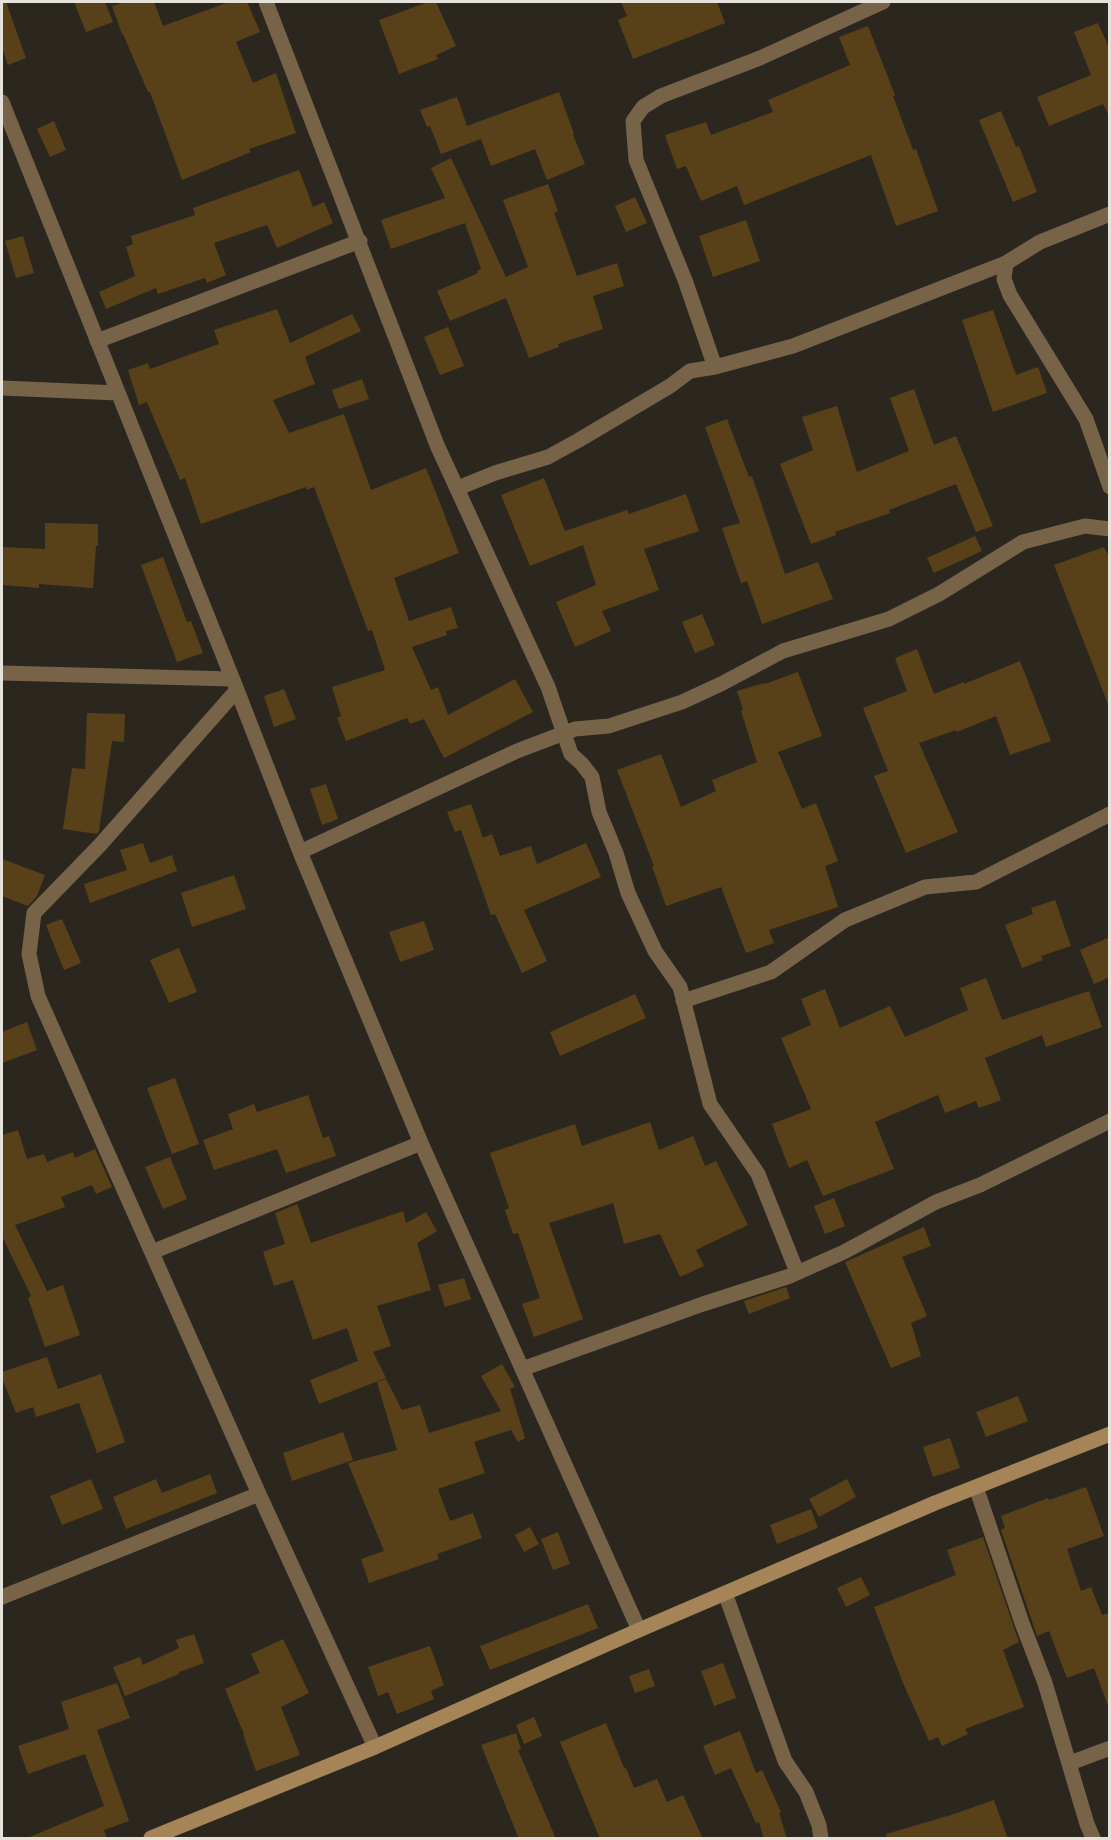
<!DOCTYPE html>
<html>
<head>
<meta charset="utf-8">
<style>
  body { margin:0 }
  #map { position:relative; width:1111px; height:1840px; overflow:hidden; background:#2c271e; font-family:Montserrat,sans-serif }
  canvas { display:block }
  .frame { position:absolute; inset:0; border:3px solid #e5e1db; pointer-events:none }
</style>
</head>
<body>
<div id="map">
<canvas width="1111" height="1840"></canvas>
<div class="frame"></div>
</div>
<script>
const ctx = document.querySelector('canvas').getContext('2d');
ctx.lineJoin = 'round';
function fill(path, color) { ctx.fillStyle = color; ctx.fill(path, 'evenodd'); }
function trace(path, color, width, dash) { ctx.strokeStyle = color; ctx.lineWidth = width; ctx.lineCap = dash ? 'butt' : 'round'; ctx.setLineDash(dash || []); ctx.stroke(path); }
fill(new Path2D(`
  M2 2H6L26 58 8 65 2 47Z
  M74 2H105L113 22 86 32Z
  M125 2H154L163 26 229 2H247L260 32 236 42 253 83 276 73 296 133 249 149 251 152 182 180 150 92H148L123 34H122L112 6Z
  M428 2H436L456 46 436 55 438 59 399 74 379 20Z
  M621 2H717L725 23 633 59 618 20 627 16Z
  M1098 23 1110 50V118L1103 104 1049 126 1037 97 1091 75 1074 32Z
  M868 26 895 95 893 96 913 150 916 149 938 211 896 226 871 155 744 205 737 186 701 201 686 166 677 169 665 135 706 122 711 135 773 112 768 100 850 65 839 37Z
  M559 92 574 134 573 135 585 164 547 180 535 149 491 166 481 139 441 154 430 126 427 127 420 110 457 97 467 126Z
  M1001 111 1016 147 1019 146 1037 192 1013 202 979 120Z
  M54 121 66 150 50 157 37 129Z
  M451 158 506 277 528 267 503 200 548 184 558 211 554 213 577 276 617 263 624 286 593 296 603 329 558 344 559 347 529 358 506 298 450 321 437 291 478 273 477 271 481 269 465 223 391 249 381 220 445 198 431 168Z
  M299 170 313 207 324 202 333 223 277 248 267 225 214 243 226 275 207 283 205 278 158 294 156 288 106 309 99 292 135 276 126 247 133 244 131 236 195 215 193 208Z
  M635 197 647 223 626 232 615 206Z
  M746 220 760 261 713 277 699 236Z
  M23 236 34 273 16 278 5 241Z
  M277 309 290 343 352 314 361 331 305 357 315 384 273 400 289 433 344 414 371 490 426 468 438 498 459 553 394 578 409 621 451 607 458 628 446 631 447 635 412 647 431 690 438 687 448 715 515 679 533 712 444 758 424 719 410 724 407 718 346 741 337 718 341 716 332 687 385 670 372 630 368 631 314 487 307 490 306 487 201 524 185 478 180 480 147 402 139 405 128 370 148 363 150 369 219 344 214 330Z
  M993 310 1016 375 1038 367 1047 393 993 412 962 320Z
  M448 327 464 366 440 375 424 337Z
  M362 379 369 399 339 409 332 390Z
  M914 389 934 445 956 436 993 526 976 532 956 484 889 510 890 513 835 532 836 535 811 544 780 464 813 450 802 417 837 406 857 472 909 451 890 398Z
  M727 419 749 477 752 476 785 574 818 562 833 599 762 624 747 581 741 583 722 528 740 523 705 427Z
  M544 478 565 531 627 510 629 514 686 494 699 531 644 549 659 590 602 611 611 631 575 647 556 602 596 585 583 545 530 566 501 495Z
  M45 523 98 524V546H96L93 588 39 584V588L2 585V547L45 549Z
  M975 536 982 551 934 573 927 558Z
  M1104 547 1110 558 1108 704 1054 565Z
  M163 557 187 622 191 621 203 653 177 662 141 565Z
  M702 614 715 645 695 653 682 622Z
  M917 649 934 694 964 682V684L1020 661 1051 741 1010 755 996 716 957 732 956 730 919 743 958 832 906 853 874 776 888 771 863 708 907 691 895 658Z
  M798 672 822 736 778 752 802 809 816 803 838 861 825 866 838 907 769 930 774 943 746 953 721 887 666 906 652 866H654L617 770 661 754 681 807 716 791 712 780 757 762 741 711 743 710 737 691 764 683 765 684Z
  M284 689 296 719 274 727 264 696Z
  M87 713 125 714 124 742 112 741 99 831 97 834 63 829 72 768 85 769Z
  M326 784 338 819 322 825 310 789Z
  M471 804 483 838 492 834 500 856 531 846 537 864 586 843 601 877 524 910 547 961 522 973 495 914 491 915 461 830 455 832 447 812Z
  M143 843 150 863 172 855 177 871 90 903 84 884 127 870 120 850Z
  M2 859 45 875 37 896 28 906 2 896Z
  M234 875 246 909 192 927 181 893Z
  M1055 900 1071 946 1041 956 1043 960 1022 968 1005 925 1033 914 1031 908Z
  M62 919 81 963 64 970 46 925Z
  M424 921 434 950 400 962 389 932Z
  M1110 937V977L1094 984 1080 950Z
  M179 948 197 992 169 1003 150 960Z
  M986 978 1002 1020 1089 991 1102 1027 1046 1047 1042 1035 985 1058 1001 1100 979 1108 976 1101 945 1113 938 1095 875 1122 894 1169 823 1196 807 1160 789 1168 772 1124 811 1109 781 1038 811 1025 801 999 825 989 840 1028 890 1006 905 1037 968 1010 960 988Z
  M635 994 646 1018 560 1056 550 1032Z
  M27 1022 37 1050 2 1063V1032Z
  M175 1078 199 1144 172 1154 147 1088Z
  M308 1095 323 1138 329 1136 336 1156 286 1173 277 1149 214 1170 203 1140 233 1129 228 1114 254 1104 257 1112Z
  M650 1122 659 1150 693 1136 705 1166 716 1161 748 1225 696 1250 704 1266 680 1277 660 1234 624 1244 613 1203 549 1223 583 1319 534 1337 522 1304 540 1298 518 1233 513 1234 505 1210 509 1208 490 1153 575 1124 582 1146Z
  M18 1130 27 1159 44 1154 47 1162 73 1152 75 1158 95 1149 112 1187 96 1194 92 1185 61 1197 65 1207 15 1225 47 1291 63 1285 80 1335 45 1347 28 1298 31 1296 2 1236V1135Z
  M170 1157 187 1199 163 1209 145 1167Z
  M834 1198 845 1226 825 1234 814 1206Z
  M297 1204 311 1243 403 1211 406 1223 426 1212 437 1231 417 1243 431 1290 377 1306 391 1346 373 1352 386 1378 319 1404 310 1380 358 1361 347 1328 313 1340 293 1280 274 1286 263 1252 285 1244 275 1213Z
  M924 1227 931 1246 902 1257 927 1316 911 1323 921 1356 891 1368 845 1262Z
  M464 1278 471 1299 445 1307 438 1285Z
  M786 1287 790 1298 749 1314 744 1301Z
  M47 1357 58 1389 101 1374 125 1442 97 1453 79 1403 36 1417 33 1407 16 1413 2 1378V1372Z
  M502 1364 515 1387 510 1389 525 1438 518 1442 511 1430 474 1442 485 1473 438 1489 450 1521 473 1513 482 1538 437 1554 439 1559 369 1583 361 1559 384 1551 348 1463 397 1450 377 1382 386 1379 402 1410 420 1405 429 1433 501 1411 481 1376Z
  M1018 1396 1028 1421 986 1437 976 1412Z
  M343 1432 353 1460 292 1481 283 1453Z
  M950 1438 960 1468 933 1477 923 1447Z
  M210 1474 217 1493 126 1529 113 1497 156 1479 162 1493Z
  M91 1479 103 1509 62 1525 50 1496Z
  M847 1479 856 1497 819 1517 809 1499Z
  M1086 1487 1104 1536 1067 1549 1081 1591 1091 1587 1102 1615 1110 1613V1706H1108L1094 1668 1067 1678 1049 1631 1037 1636 1001 1530 1005 1528 1001 1516 1048 1498 1049 1500Z
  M811 1509 818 1528 777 1544 770 1525Z
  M530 1527 539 1544 524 1552 515 1535Z
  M558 1532 570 1564 553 1570 541 1539Z
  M983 1537 1019 1642 1003 1650 1024 1707 965 1729 968 1734 942 1746 938 1737 929 1741 903 1683 874 1607 956 1575 947 1550Z
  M861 1577 870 1595 846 1607 837 1588Z
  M588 1604 598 1628 490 1670 480 1646Z
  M194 1634 204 1663 179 1672V1674L157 1683 125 1696 113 1667 140 1657 143 1665 179 1648 176 1640Z
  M283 1639 309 1693 281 1707 300 1755 256 1771 243 1734H244L225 1689 260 1673 251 1654Z
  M430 1646 444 1685 431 1691 434 1699 397 1714 388 1692 378 1696 368 1667Z
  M723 1663 736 1698 714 1706 701 1671Z
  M649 1669 655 1686 635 1693 629 1676Z
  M117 1683 130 1718 97 1730 129 1821 104 1830 107 1839H25L104 1806 85 1754 28 1774 18 1746 69 1729 61 1702Z
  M534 1717 542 1736 524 1744 516 1725Z
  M606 1723 624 1768H626L634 1788 657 1779 667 1802 683 1795 703 1839H600L560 1742Z
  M740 1731 756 1773 762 1770 781 1812 779 1813 787 1839H764L759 1822 756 1823 731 1768 715 1775 703 1746Z
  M516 1733 521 1749 518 1750 556 1839H519L481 1745Z
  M994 1800 1008 1839H887L886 1834 951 1815Z`), '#584118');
trace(new Path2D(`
  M266 2 437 445 548 687 571 754 582 764 592 777 599 812 616 853 628 893 655 951 680 987 710 1104 758 1174 797 1272
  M2 102 237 690 300 852 421 1143 639 1630
  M1006 263 1004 279 1010 295 1086 419 1110 487
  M97 341 360 241
  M715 367 685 280 636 160 633 121 643 107 661 96 760 58 883 2
  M2 388 118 393
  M458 488 495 473 548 457 579 440 670 386 690 371 715 367 793 346 1006 263 1040 242 1110 214
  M2 673 232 679
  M237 690 100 845 34 913 29 954 38 996 259 1494 375 1747
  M300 852 517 751 575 729 609 726 682 702 721 684 783 651 889 619 939 594 1023 542 1085 526 1110 529
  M683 1001 771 972 845 920 925 887 976 882 1110 814
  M152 1252 421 1143
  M522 1369 703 1304 790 1276 844 1252 936 1202 980 1185 1110 1121
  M976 1487 1022 1623 1045 1683 1087 1824 1093 1838
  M725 1593 785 1761 806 1792 819 1825 821 1838
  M2 1597 259 1494
  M1070 1763 1110 1748`), '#776347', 15);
trace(new Path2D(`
  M151 1838 375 1747 639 1630 935 1503 1110 1434`), '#a58457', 15);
</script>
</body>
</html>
